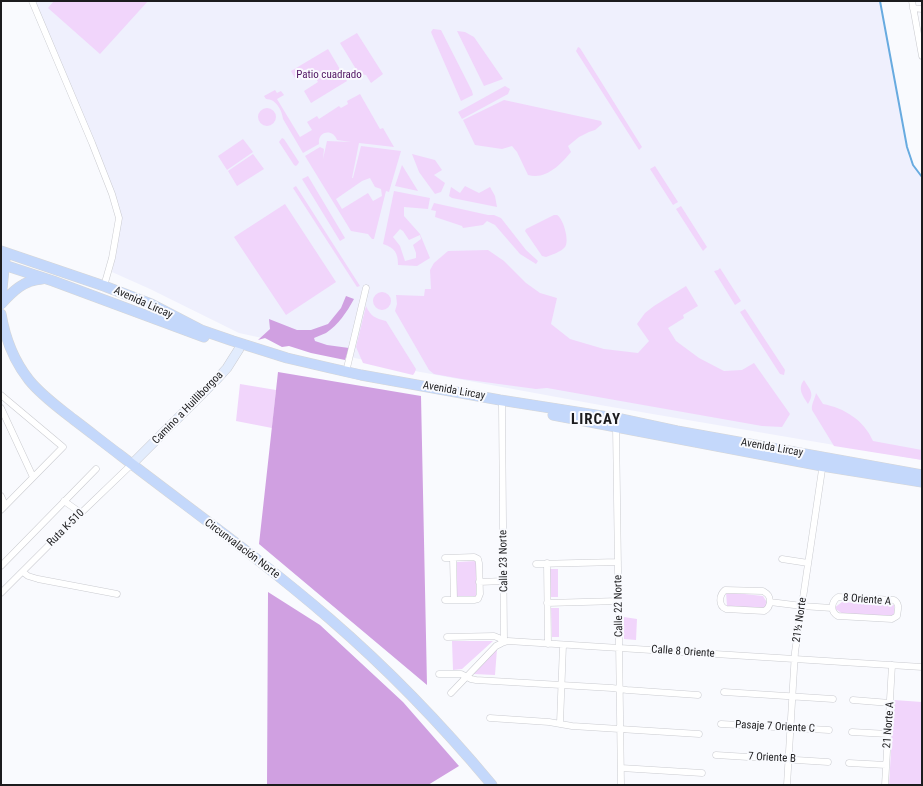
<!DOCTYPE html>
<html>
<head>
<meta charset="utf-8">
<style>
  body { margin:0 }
  #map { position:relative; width:923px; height:786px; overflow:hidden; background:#f9fafe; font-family:"Roboto Condensed",sans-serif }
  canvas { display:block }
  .frame { position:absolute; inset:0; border:2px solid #1c1c1e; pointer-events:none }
</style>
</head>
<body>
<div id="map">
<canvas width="923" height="786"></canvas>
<div class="frame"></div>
</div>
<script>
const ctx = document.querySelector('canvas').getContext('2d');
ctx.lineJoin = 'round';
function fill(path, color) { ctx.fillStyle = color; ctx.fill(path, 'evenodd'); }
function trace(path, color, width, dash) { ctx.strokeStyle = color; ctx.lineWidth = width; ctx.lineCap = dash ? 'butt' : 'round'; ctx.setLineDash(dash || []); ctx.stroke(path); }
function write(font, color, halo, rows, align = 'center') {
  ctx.font = font + ' "Roboto Condensed",sans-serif'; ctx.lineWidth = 4; ctx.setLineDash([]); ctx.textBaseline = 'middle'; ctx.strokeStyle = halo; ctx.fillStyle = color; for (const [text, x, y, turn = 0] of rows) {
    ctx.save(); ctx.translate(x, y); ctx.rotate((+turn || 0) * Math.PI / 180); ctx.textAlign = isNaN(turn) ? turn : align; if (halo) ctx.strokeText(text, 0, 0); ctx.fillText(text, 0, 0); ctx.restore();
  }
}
fill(new Path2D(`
  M35 1H880L909 158 916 169 922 178V460L600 405 415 371 239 333 150 289 112 272 122 217 75 97Z`), '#eff0fd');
fill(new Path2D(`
  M54 1H148L100 54 48 8Z
  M433 29 441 30 472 91 473 95 461 101 431 32Z
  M457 31 465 32 474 37 503 79 484 86Z
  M357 33 383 74 371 83 366 75 359 74 340 43Z
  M578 47 580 48 642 147 639 150 576 51Z
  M328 49 347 81 311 103 304 91 318 82 313 73 314 72V71L312 72 310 70 309 71 308 69 305 70 306 72 298 77V78L296 80 291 71Z
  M505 86 510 89 508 94 462 119 458 112Z
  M275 90 277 93 281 91 284 95 277 99 300 137 312 130 307 122 317 116 319 119 339 106 341 108 348 104 347 101 360 94 380 129 383 128 394 147 359 143 352 178H353L361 146 401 151 389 192 386 191 374 239H372L368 234 351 231 305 156 320 147 324 149 323 159 327 141 351 142 337 140C333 128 317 131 319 144L303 153 283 119C282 110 276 99 266 99L264 96ZM370 178 375 187 381 189 382 196 373 201 368 193 342 209 336 199 362 181Z
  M504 100 601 121 602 124 595 130 589 132 579 137 568 146 571 152C560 165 546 180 528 175L517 152 512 146 502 149 475 145 463 120Z
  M258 117a9 9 0 1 1 18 0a9 9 0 1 1-18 0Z
  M282 138 284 139 299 162 298 164 296 166 294 165 279 142Z
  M243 139 253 152 227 170 218 156Z
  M253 154 264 169 237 186 228 171Z
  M412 154 435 160 442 170 434 175 445 183 441 192 435 194 419 172Z
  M402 165 418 191 395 186Z
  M655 166 678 202 673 205 650 169Z
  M308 176 345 238 340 241 302 179Z
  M296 186 360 286 357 287 293 188Z
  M465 186 479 193 490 187 495 196 497 207 452 198 449 196 451 187 460 193Z
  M394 191 430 198 428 209 404 207V216L420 234 430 258 417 266 398 265C398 253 395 248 383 244ZM400 229 403 231 409 240 420 235 421 239 413 245 416 253V258L405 261 400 246 393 237Z
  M434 203 488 215H494L501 218 526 250 538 261 536 264 520 254 495 225 487 221 483 225 463 228 462 226 435 217 436 211 431 210Z
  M285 204 336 282 286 315 234 237Z
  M681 206 707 247 703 251 676 209Z
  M554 215C555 215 556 215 557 215 563 218 570 241 565 247 561 252 551 255 546 257L542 256 525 231 526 229Z
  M488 250 504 261 526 283 540 293 557 298 551 324 570 339 604 349 638 353 649 341 637 324 645 313 654 306 686 286 698 306 683 315 684 318 668 328 676 341 699 358 724 371 742 370 754 363 790 414 782 427 762 426 547 388 536 389 462 379 434 374 429 370 395 311 397 304 396 295 424 296 425 289H431L430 270 434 263 448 251Z
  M720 268 741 301 735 305 714 271 718 270Z
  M373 301a9 9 0 1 1 18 0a9 9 0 1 1-18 0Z
  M366 306C371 317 375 318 386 321L416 369 415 372 413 375 363 363 356 347Z
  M745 309 785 370 784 375 780 374 740 312Z
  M804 380C810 390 815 393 808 404 803 396 797 389 804 380Z
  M240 384 276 390 272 428 236 421Z
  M816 393 823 404C844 408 864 420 873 441L922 450V460L834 446 812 410C811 404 815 399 816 393Z
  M476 561V596H457V562Z
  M550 569H558V597H550Z
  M726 592 763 596 768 604 762 610 727 606Z
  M842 602 894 605 895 616 843 614 834 608Z
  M551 608H559V637H552Z
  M624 617 637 619 636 640 624 639Z
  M452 641H493L462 669 453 670Z
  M497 649 495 675 473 674Z
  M894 700 922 702V785H889Z`), '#f1d5fb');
fill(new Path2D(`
  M346 296 354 299C347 312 338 325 326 333 322 335 318 336 314 338L315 341 327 345 349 348 345 360 311 353 289 346 282 347 265 338 258 340 270 329 269 319 297 330H311L328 324 341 308Z
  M278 372 421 396 427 685 259 544Z
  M268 592 320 625 403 702 459 766 428 785H267Z`), '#d0a0e1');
trace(new Path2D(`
  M880 1 907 147 913 165 922 177`), '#68abe0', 2);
const street = new Path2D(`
  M32 1 92 143 112 194 119 218 112 258 104 286
  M912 1 922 56
  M913 8 922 9
  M346 372 366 288
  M1 395 63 447 1 510
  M502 405 504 642
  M1 408 33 477
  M616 426 621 785
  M1 496 5 505
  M64 501 81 513
  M453 558 454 600
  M782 559 808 563
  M547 563 548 644
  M536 564 618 562
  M1 566 96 469
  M23 572 28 576 38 579 117 594
  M479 582 504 581
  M1 593 81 513 132 464
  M838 597 894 600C900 604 898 609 897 616L892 619 838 616C830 612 831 602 838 597Z
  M445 600H474L478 599 480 594 479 563 478 559 474 557 445 558
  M770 602C770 596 768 594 763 591L725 590C719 595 718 606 726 609L764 611C768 609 769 607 770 602L802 606 832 608
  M547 603 619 601
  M447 637 494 636 499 638 504 642
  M439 674H461L471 679 476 680 612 688 627 690 698 695
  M724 692 833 699
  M451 693 496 646 502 643 508 641 922 667
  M853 700 890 703
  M490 718 549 722 572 726 699 734
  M560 723 563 645
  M721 724 829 730
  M852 732 888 734
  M716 755 828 762
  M849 763 886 765
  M621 768 702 773
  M787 785 795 652 823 463
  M885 785 892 665`);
const secondary = new Path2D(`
  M132 464 218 378 227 368 239 349`);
const primary = new Path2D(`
  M1 251 104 286 151 304 201 330 233 341 287 358 330 368 361 375 500 400 621 419 677 431 922 475
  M1 264 53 281 204 337
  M1 299 5 259
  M1 304C13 291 24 280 42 279
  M1 314C5 338 14 361 29 380 42 396 58 407 73 419 89 431 104 443 120 455 190 509 263 561 330 619 389 670 442 725 492 785
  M553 415 822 466 922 482`);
trace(street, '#cacbd0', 7);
trace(secondary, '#cacbd0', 10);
trace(primary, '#d6d6d6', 11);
trace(street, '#fff', 6);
trace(secondary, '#e2ecfd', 9);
trace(primary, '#c4d8fb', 10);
write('11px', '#4f1461', '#f9fafe', [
  ["Patio cuadrado",329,75]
]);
write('11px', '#1c1c1e', '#f9fafe', [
  ["Avenida Lircay",143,303,24],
  ["Avenida Lircay",454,391,10],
  ["Camino a Huilliborgoa",188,408,-46],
  ["Avenida Lircay",772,448,10],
  ["Ruta K-510",66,528,-45],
  ["Circunvalación Norte",242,549,37],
  ["Calle 23 Norte",504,561,-91],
  ["8 Oriente A",867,600,5],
  ["Calle 22 Norte",619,606,-91],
  ["21½ Norte",800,620,-82],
  ["Calle 8 Oriente",683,652,4],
  ["21 Norte A",889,725,-86],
  ["Pasaje 7 Oriente C",775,727,3],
  ["7 Oriente B",772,758,3]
]);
ctx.letterSpacing = '1px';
write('bold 15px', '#1c1c1e', '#f9fafe', [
  ["LIRCAY",596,420]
]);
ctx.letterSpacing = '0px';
</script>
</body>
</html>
